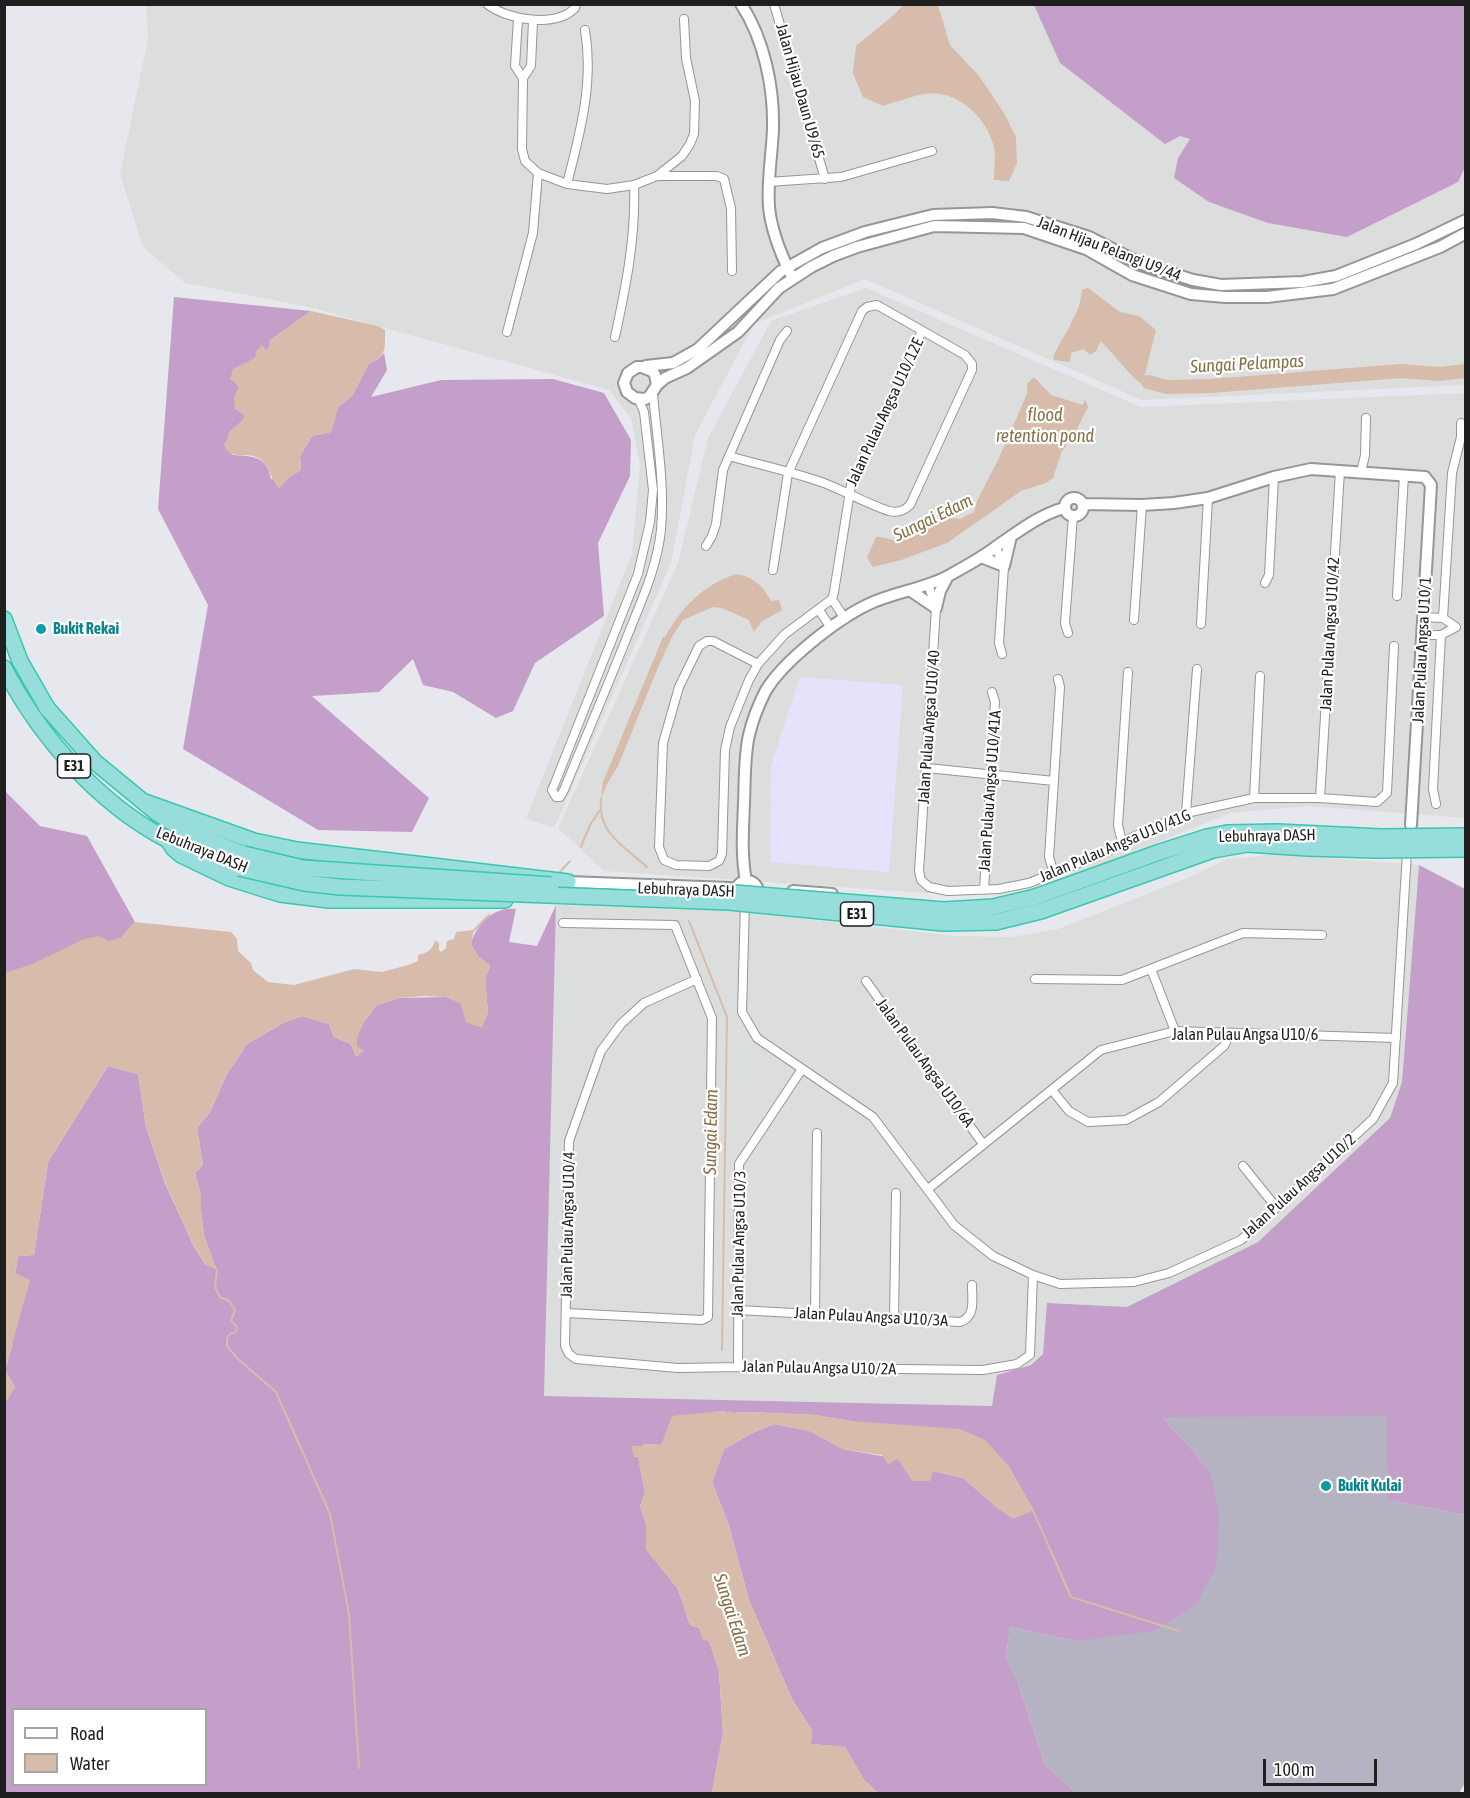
<!DOCTYPE html>
<html>
<head>
<meta charset="utf-8">
<style>
  body { margin:0 }
  #map { position:relative; width:1470px; height:1798px; overflow:hidden; background:#e6e8ee; font-family:"Asap Condensed",sans-serif }
  canvas { display:block }
  .frame { position:absolute; inset:0; border:6px solid #1f1f1f; pointer-events:none }
  .legend { position:absolute; left:12px; top:1708px; width:195px; height:78px; box-sizing:border-box; background:#fff; border:2px solid #a5a5a5; margin:0; padding:8px 10px; list-style:none; font-size:18px; color:#1f1f1f }
  .legend li { display:flex; align-items:center; gap:12px; height:30px }
  .legend b { width:30px; border:2px solid #a5a5a5 }
  .scale { position:absolute; left:1263px; top:1759px; width:114px; height:27px; box-sizing:border-box; border:3px solid #1f1f1f; border-top:0; padding-left:8px; font-size:18px; line-height:21px; white-space:nowrap; color:#1f1f1f; -webkit-text-stroke:4px #fff; paint-order:stroke }
</style>
</head>
<body>
<div id="map">
<canvas width="1470" height="1798"></canvas>
<div class="frame"></div>
<ul class="legend">
<li><b style="height:8px;background:#fff"></b>Road</li>
<li><b style="height:16px;background:#d7bcab"></b>Water</li>
</ul>
<div class="scale">100 m</div>
</div>
<script>
const ctx = document.querySelector('canvas').getContext('2d');
ctx.lineJoin = 'round';
function fill(path, color) { ctx.fillStyle = color; ctx.fill(path, 'evenodd'); }
function trace(path, color, width, dash) { ctx.strokeStyle = color; ctx.lineWidth = width; ctx.lineCap = dash ? 'butt' : 'round'; ctx.setLineDash(dash || []); ctx.stroke(path); }
function write(font, color, halo, rows, align = 'center') {
  ctx.font = font + ' "Asap Condensed",sans-serif'; ctx.lineWidth = 4.5; ctx.setLineDash([]); ctx.textBaseline = 'middle'; ctx.strokeStyle = halo; ctx.fillStyle = color; for (const [text, x, y, turn = 0] of rows) {
    ctx.save(); ctx.translate(x, y); ctx.rotate((+turn || 0) * Math.PI / 180); ctx.textAlign = isNaN(turn) ? turn : align; if (halo) ctx.strokeText(text, 0, 0); ctx.fillText(text, 0, 0); ctx.restore();
  }
}
fill(new Path2D(`
  M146 5H1465V385L1142 400 865 279 754 324 695 435 671 563 554 828 526 819 632 554 640 464 631 418 609 390 309 307 185 283 143 247 120 174 148 39Z
  M866 288 1141 407 1465 393V818L1309 806 1231 813 1112 860 1020 890 989 894 928 893 604 871 558 828 678 563 708 438 771 321Z
  M1279 854 1419 865 1402 1082 1390 1118 1258 1242 1127 1307 1047 1303 1043 1354 1031 1365 1018 1370 993 1406 543 1396 556 905 715 909 955 936 1011 937 1058 929 1192 876 1228 859Z`), '#dcdddd');
fill(new Path2D(`
  M800 677 903 685 889 872 770 862 771 766Z`), '#e6e2fc');
fill(new Path2D(`
  M1161 1416H1388V1500L1465 1515 1466 1781 1459 1793H1076L1045 1765 1018 1682 1006 1658 1010 1627 1075 1641 1211 1476 1194 1452Z`), '#b5b2c2');
fill(new Path2D(`
  M1034 5H1465V167L1458 182 1347 237 1268 223 1209 202 1174 178 1178 158 1190 139 1180 136 1165 144 1060 63Z
  M174 297 311 311 269 341V347L266 351 262 345 255 358 230 379 235 382 239 387 234 399 244 415V419L228 434 232 455C253 456 267 456 271 479L291 476 301 470 300 456 312 436 331 432 338 407 352 396 369 363 378 359 384 353 387 370 371 397 441 380 553 379 604 393 631 440 630 476 598 543 604 616 535 663 513 711 496 718 453 692 423 685 413 659 379 692 312 696 429 798 412 832 318 830 183 749 208 605 158 509Z
  M4 790 40 826 87 836 135 922 121 938 5 973Z
  M1419 865 1465 889V1515L1388 1500 1387 1416 1162 1417 1194 1452 1211 1475 1219 1517 1216 1566 1195 1606 1153 1631 1075 1641 1010 1627 1006 1658 1018 1682 1045 1765 1076 1793H878L864 1780 845 1747 811 1744 812 1730 792 1699 749 1600 729 1526 712 1482 724 1449 752 1433 774 1424 810 1431 843 1449 898 1459 933 1471 963 1478 1000 1510H1033L1008 1465 850 1421 815 1415 748 1412 733 1413 721 1411 661 1445 645 1444 641 1447 632 1446 638 1456 645 1493 640 1506 646 1523V1549L678 1589 690 1625 699 1628 709 1641 719 1671 723 1733 712 1793H5L4 1404 15 1387 5 1370 12 1346 15 1274 18 1256 34 1255 48 1162 108 1066 138 1074 146 1127 165 1183 194 1247 205 1264 216 1268 204 1236 201 1211V1196L195 1173 203 1165 197 1128 210 1112 227 1074 247 1044 283 1023 302 1016 329 1024 334 1037 351 1044 356 1057V1039L363 1023 377 1005 399 998 446 997 488 1014 485 979 490 966 477 955 471 944C476 924 494 906 516 909L509 942 537 946 556 905 544 1396 992 1406 997 1375 1031 1365 1043 1354 1047 1303 1127 1307 1258 1242 1390 1118 1402 1082ZM14 1710H206V1784H14Z`), '#c39fc9');
fill(new Path2D(`
  M903 5H938L950 45 979 76 1004 113 1016 137 1017 163 1009 181 994 180C994 170 996 157 994 147 987 117 956 88 923 94 910 97 896 102 883 106L863 97 853 73 856 46 895 14Z
  M1088 288 1120 312 1139 316 1156 330 1144 378 1166 385 1167 391 1145 386 1135 379 1101 341 1096 351 1090 355 1084 349 1071 353 1070 362 1054 360 1053 358C1063 334 1080 316 1082 290Z
  M311 311 378 326 385 330C385 348 387 356 369 363L352 396 338 407 331 432 312 436 300 456 301 470 291 476 279 489C269 477 270 461 253 456 241 453 228 460 224 444L228 438V434L244 419V415L235 409 234 399 239 387 235 382 230 379 233 369 255 358 256 351 262 345 266 351 269 347V341Z
  M1034 377 1051 395 1083 405 1085 399 1088 407 1075 433 1062 451 1053 478 1046 483 1021 491 947 543 901 560 873 567 867 558 876 537C883 536 888 540 895 540 913 541 928 529 937 516L960 519 974 512 977 501 999 458 1020 410 1027 393V384Z
  M736 574C754 577 762 585 771 601L779 600 782 610 761 622 754 632 749 620 722 608 713 607 683 620 672 637 659 665 618 766 607 784 601 799 603 782 663 637H665C682 607 703 585 736 574Z
  M135 922 231 932 237 939 238 951 251 963 253 970 268 982 294 985 354 969 382 972 408 965 418 961V955C428 952 432 951 435 940L439 943V950L441 952 446 948 447 941 454 939 456 932 474 930 471 944 477 955 490 966 485 979 488 1014 482 1028 466 1022 460 1003 446 997 424 996 399 998 377 1005 363 1023 357 1039V1046L364 1051 356 1057 351 1044 334 1037 329 1024 302 1016 283 1023 247 1044 227 1074 210 1112 197 1128 203 1165 195 1173 201 1196V1211L204 1236 217 1270 205 1264 194 1247 165 1182 146 1127 138 1074 108 1066 48 1162 34 1255 18 1256 15 1273 30 1280 5 1370 15 1387 5 1404V973L30 965 84 939 99 936 109 941 121 938Z
  M721 1411 733 1413 748 1412 815 1415 850 1421 960 1429 985 1440 1008 1465 1034 1510 1013 1519 1000 1510 963 1478 933 1471 930 1481H912L898 1459 888 1464 882 1455 843 1449 810 1431 774 1424 752 1433 724 1449 712 1482 729 1526 749 1600 792 1699 812 1730 811 1744 845 1747 864 1780 878 1793H712L723 1733 719 1671 709 1641 703 1640 699 1628 690 1625 678 1589 646 1549V1523L640 1506 645 1493 638 1457H634L631 1446 641 1447 645 1444 661 1445 672 1416Z`), '#d7bcab');
trace(new Path2D(`
  M601 799C597 833 624 846 647 867
  M581 847 590 825 600 810
  M559 873 570 861
  M689 921 727 1017 722 1350
  M474 930 489 915
  M217 1270 215 1287 220 1297 229 1301 235 1310 231 1321 237 1327 236 1332 230 1334 227 1338V1346L238 1359 276 1392 330 1514 349 1614 359 1768
  M1032 1508 1071 1597 1179 1631`), '#d7bcab', 2);
trace(new Path2D(`
  M1148 382 1167 387 1211 386 1401 371 1439 374 1466 371`), '#d7bcab', 14);
const minor = new Path2D(`
  M487 4C507 20 556 28 575 8L576 4
  M774 4 825 179
  M518 19 515 66 523 78
  M533 21 531 66 523 78 522 149 525 161 538 173 567 184 607 189 634 185 657 176 682 156 690 144 694 134 695 101 686 58 684 19
  M657 176H717L724 179 731 208 732 271
  M768 182 841 177 932 151
  M567 184C580 133 594 83 585 30
  M507 332 533 233 538 173
  M615 337C626 286 636 237 634 185
  M639 400 644 412 653 490 650 522 638 574 555 783 552 790 556 797H560L564 790C584 741 605 692 625 642 639 606 657 569 661 530 665 484 657 440 653 394
  M729 456C760 465 793 472 824 483 845 491 867 504 889 511 897 513 904 511 910 505L972 370V364L965 355 877 305 867 307 862 311 788 473 773 570
  M1361 472 1365 455 1366 418
  M706 546 712 536 716 524 723 470 780 340 787 331
  M996 548 1004 566 999 643 1002 654
  M1265 583 1269 575 1274 477
  M928 584 936 608 919 871 921 880 929 887 948 891 999 889 1029 883 1109 851 1122 842 1186 813 1254 798H1320L1377 802 1387 793 1394 646
  M1397 596 1404 475
  M832 599 845 619
  M819 610 831 628
  M1443 618 1452 473 1461 437V423
  M1134 620 1142 505
  M1201 624 1208 498
  M1068 633 1065 623 1073 516
  M1422 635H1441L1456 627 1443 618 1423 617
  M758 664 713 641H707L699 646 679 687 663 743 659 847 664 860 676 865 709 866 719 861 722 854 725 750 730 727 749 680 758 664 785 634 832 599 834 592 851 485 922 331
  M927 768 1054 781
  M1254 798 1260 676
  M1320 798 1340 471
  M1436 804 1433 789 1441 635
  M1186 813 1197 669
  M1122 842 1118 825 1128 672
  M1054 873 1049 857 1060 687 1058 679
  M984 890 995 702 992 692
  M745 903 742 1012 757 1038 873 1117 954 1225 993 1256 1033 1275 1060 1284 1134 1282 1169 1273 1241 1240 1373 1119 1393 1083 1407 852
  M563 923 675 925 712 1018 708 1317 702 1320 566 1313
  M1151 969 1175 1031
  M697 979 644 1003 621 1024 601 1051 569 1141 565 1346 569 1354 576 1359 678 1368 738 1367 983 1370 1017 1364 1030 1355 1033 1275
  M1035 979 1122 980 1243 933 1322 935
  M866 981 983 1144
  M1052 1090 1069 1111 1088 1122 1126 1120 1159 1102 1224 1046 1230 1034
  M1243 1166 1276 1207
  M928 1189 1101 1050 1175 1031 1396 1038
  M738 1310 960 1322C976 1317 972 1299 972 1285
  M815 1314 817 1133
  M894 1318 896 1193
  M738 1367 739 1164 802 1069`);
const tertiary = new Path2D(`
  M741 4C764 39 774 87 773 129 772 155 767 180 769 207 771 230 780 252 790 273
  M646 366 673 363 698 349 781 271 822 248 865 232 933 215 992 213 1026 217 1089 237 1142 264 1193 280 1221 285 1303 282 1336 276 1416 244 1466 220
  M657 385 655 375 652 371 642 367H637L628 373 624 383 627 392 635 398 645 399 649 397 657 385 665 378 687 368 738 332 779 288 811 267 833 256 857 247 934 226 1024 228 1086 249 1132 275 1191 294 1225 297H1267L1333 289 1440 247 1466 233
  M1065 507a9 9 0 1 1 18 0a9 9 0 1 1-18 0Z
  M1083 504 1142 505 1174 503 1208 498 1274 477 1311 469 1425 477 1431 485 1411 825
  M981 557 1004 566 1011 536
  M911 591 936 608 940 591 948 576
  M746 881C741 855 743 830 744 803 745 781 744 757 749 735 752 722 759 704 765 692 782 662 837 619 869 604 894 592 925 589 950 575 966 566 983 557 997 546 1019 531 1039 515 1064 508
  M736 892a11 11 0 1 1 22 0a11 11 0 1 1-22 0Z
  M568 882 730 888
  M793 891 832 894`);
const motorway = new Path2D(`
  M4 619 20 661 47 708 95 762 157 813 179 827 199 837 244 854
  M4 668C40 737 98 803 166 839 189 851 215 858 239 868
  M145 802 254 841 297 850 568 882
  M168 840 174 849 181 855 229 878 280 894 329 900H505`);
trace(minor, '#969696', 10);
trace(tertiary, '#969696', 14);
trace(motorway, '#38c8ad', 18);
trace(minor, '#fff', 8);
trace(tertiary, '#fff', 10);
trace(motorway, '#96dddb', 15);
const motorwayBridge = new Path2D(`
  M244 854 303 868 551 885
  M239 868 304 883 340 887 729 902 943 923 996 922 1041 911 1213 850 1247 844 1308 848 1377 850 1466 849
  M722 892 944 910 993 907 1035 897 1160 852 1207 837 1227 833 1278 832 1381 837 1466 836`);
trace(motorwayBridge, '#38c8ad', 18, []);
trace(motorwayBridge, '#96dddb', 15);
for (const [x, y, r, color] of [
  [41,629,6,"#0f9aa8"],
  [1326,1486,6,"#0f9aa8"]
]) { const dot = new Path2D(); dot.arc(x, y, r, 0, 2 * Math.PI); ctx.fillStyle = color; ctx.fill(dot); trace(dot, '#fff', 2); }
for (const [x, y, w] of [
  [74,766,33],
  [857,914,33]
]) { const box = new Path2D(); box.roundRect(x - w / 2, y - 12, w, 24, 4.5); ctx.fillStyle = '#fff'; ctx.fill(box); trace(box, '#1f1f1f', 1.5); }
write('bold 15px', '#1f1f1f', null, [
  ["E31",74,766],
  ["E31",857,914]
]);
write('16px', '#1f1f1f', '#fff', [
  ["Jalan Hijau Daun U9/65",800,91,74],
  ["Jalan Hijau Pelangi U9/44",1109,249,21],
  ["Jalan Pulau Angsa U10/12E",885,412,-65],
  ["Jalan Pulau Angsa U10/42",1330,634,-87],
  ["Jalan Pulau Angsa U10/1",1422,650,-87],
  ["Jalan Pulau Angsa U10/40",929,727,-86],
  ["Jalan Pulau Angsa U10/41A",990,791,-86],
  ["Lebuhraya DASH",1267,836,-1],
  ["Jalan Pulau Angsa U10/41G",1115,846,-23],
  ["Lebuhraya DASH",202,850,22],
  ["Lebuhraya DASH",686,890,2],
  ["Jalan Pulau Angsa U10/6",1245,1035],
  ["Jalan Pulau Angsa U10/6A",925,1063,54],
  ["Jalan Pulau Angsa U10/2",1299,1186,-42],
  ["Jalan Pulau Angsa U10/4",568,1225,-89],
  ["Jalan Pulau Angsa U10/3",739,1244,-89],
  ["Jalan Pulau Angsa U10/3A",871,1317,3],
  ["Jalan Pulau Angsa U10/2A",819,1368,1]
]);
write('bold 16px', '#0d838f', '#fff', [
  ["Bukit Rekai",53,629],
  ["Bukit Kulai",1338,1486]
], 'left');
write('italic 18px', '#877147', '#fff', [
  ["Sungai Pelampas",1247,364,-3],
  ["flood",1045,415],
  ["retention pond",1045,436],
  ["Sungai Edam",933,518,-26],
  ["Sungai Edam",711,1132,-89],
  ["Sungai Edam",732,1615,72]
]);
</script>
</body>
</html>
